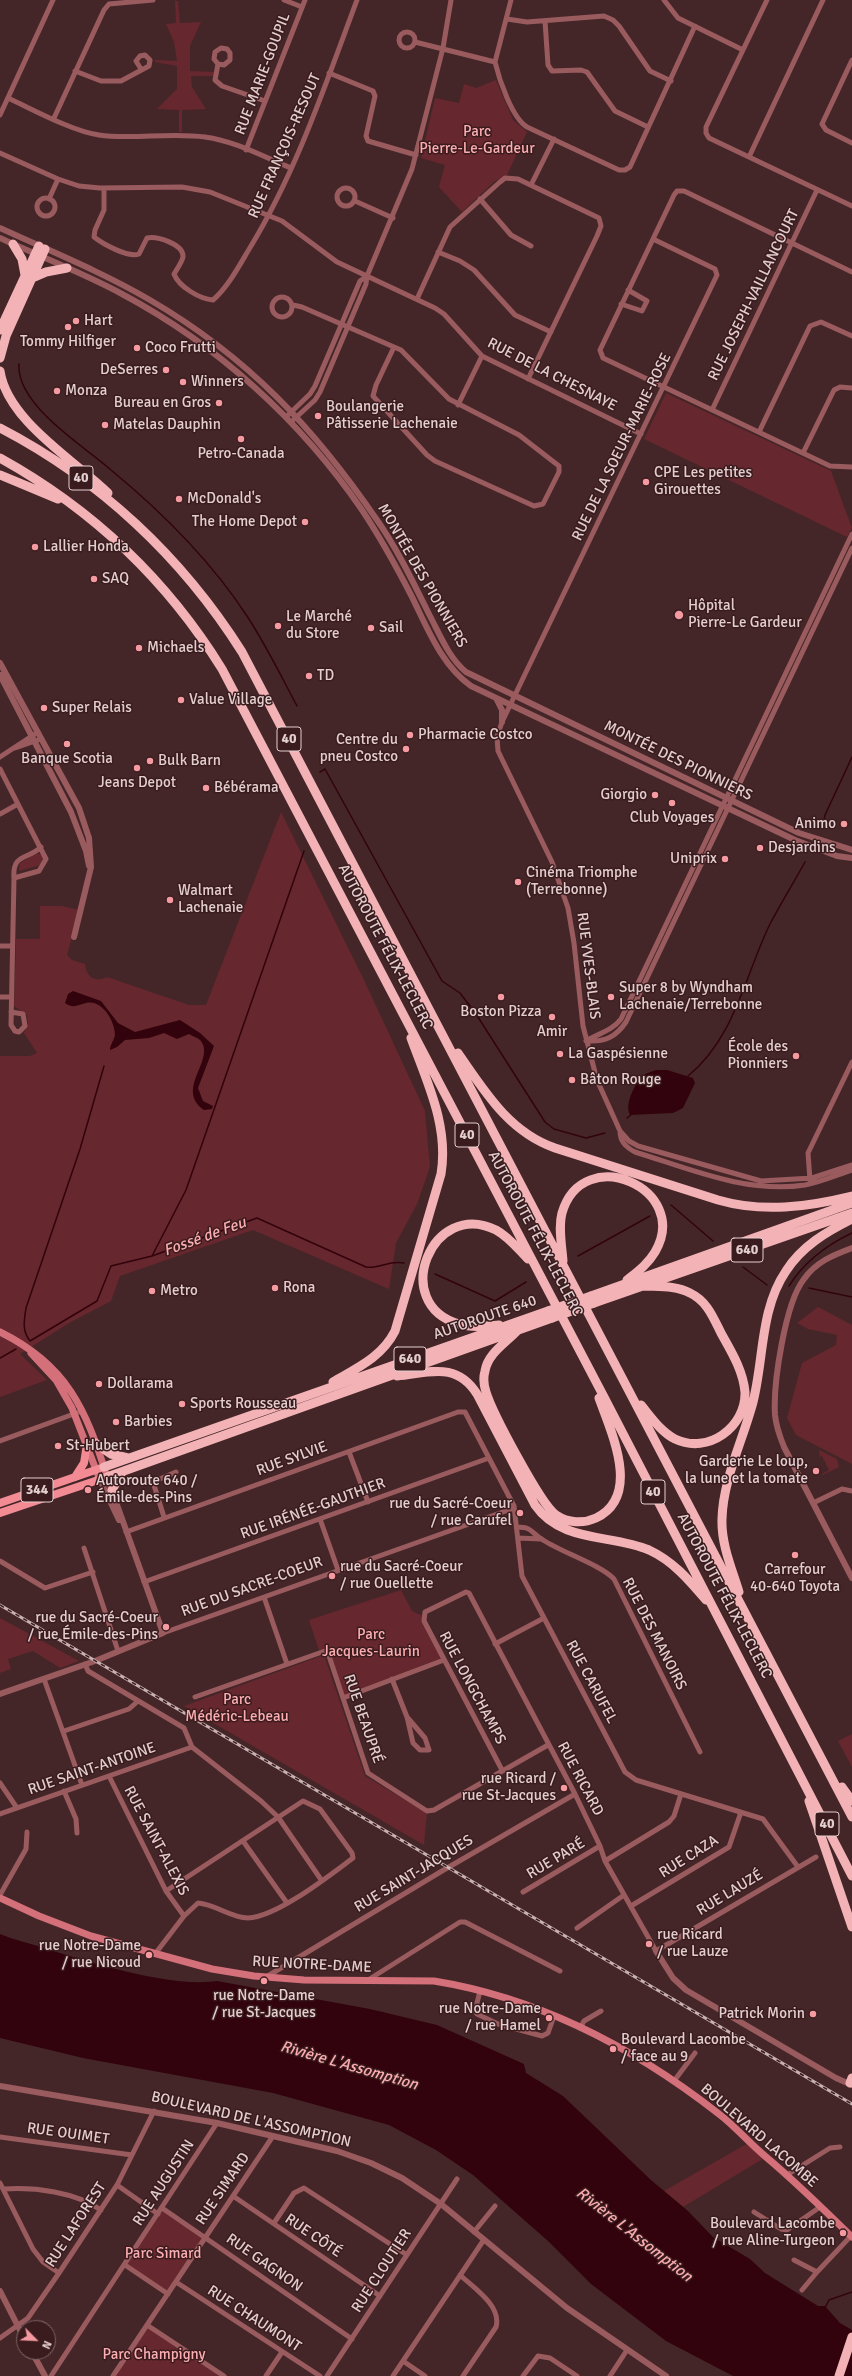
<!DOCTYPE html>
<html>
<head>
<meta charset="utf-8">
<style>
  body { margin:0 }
  #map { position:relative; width:852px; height:2376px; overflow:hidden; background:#452628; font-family:Signika,sans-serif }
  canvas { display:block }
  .north { position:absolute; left:16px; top:2320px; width:40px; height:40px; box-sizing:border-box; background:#3a1c1e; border:1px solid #7e6365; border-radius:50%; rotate:114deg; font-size:11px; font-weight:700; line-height:16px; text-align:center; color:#e3cecf }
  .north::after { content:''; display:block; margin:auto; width:14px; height:18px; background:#f49aa0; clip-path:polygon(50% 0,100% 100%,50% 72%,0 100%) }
</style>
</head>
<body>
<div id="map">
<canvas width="852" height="2376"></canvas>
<div class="north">N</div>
</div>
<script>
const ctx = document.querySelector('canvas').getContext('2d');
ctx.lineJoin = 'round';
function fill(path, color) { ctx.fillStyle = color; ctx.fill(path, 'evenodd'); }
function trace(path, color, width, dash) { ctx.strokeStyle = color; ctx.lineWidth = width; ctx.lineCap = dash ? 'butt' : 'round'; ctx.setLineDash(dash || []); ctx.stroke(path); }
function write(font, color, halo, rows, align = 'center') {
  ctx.font = font + ' Signika,sans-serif'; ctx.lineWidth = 3; ctx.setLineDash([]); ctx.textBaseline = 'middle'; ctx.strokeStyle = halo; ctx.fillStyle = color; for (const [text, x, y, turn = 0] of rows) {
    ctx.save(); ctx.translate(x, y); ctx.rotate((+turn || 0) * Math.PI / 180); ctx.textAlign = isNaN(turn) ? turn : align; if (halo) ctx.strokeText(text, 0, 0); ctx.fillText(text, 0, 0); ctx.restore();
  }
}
fill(new Path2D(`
  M175 1H178L180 23 201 22 190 46V71L214 72V76H191L192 87 206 109 182 110V132H179V110L157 109 177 89V66L155 62V60L177 61 174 42 166 24 176 23Z
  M496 80 513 120 527 132 507 175 495 181 462 212 439 187 445 165 421 158 435 98 459 103 464 84 476 88Z
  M666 393 831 471 852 528 847 537 644 439Z
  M281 812 364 980 425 1111 430 1167 417 1204 396 1243 389 1289 253 1230 120 1276 111 1301 69 1323 20 1354 47 1380 0 1397V1056H30L37 1053 24 1033 28 1023 27 1015 14 1006 16 939H40V906H62L79 910 67 955 72 960 85 964C86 977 95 983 107 977L189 1005H206Z
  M37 853 44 856 41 865 19 871 20 863Z
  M818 1307 852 1325V1464L796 1435 787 1418 802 1363 836 1345 837 1335 808 1329 797 1323Z
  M819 1450 837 1459 839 1467 823 1475 822 1474 829 1470 822 1456 820 1457Z
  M401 1590 412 1611 423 1616 444 1660 343 1698 328 1655 320 1653 309 1620Z
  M0 1618 79 1661 60 1668 33 1651 8 1659 11 1669 0 1673Z
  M324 1655 365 1776 427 1813 424 1845 184 1706Z
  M852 1734V1767L838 1741Z
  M750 2142 766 2157 683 2207 664 2191Z
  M162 2208 205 2237 168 2294 125 2265Z
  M147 2325 224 2376H113Z`), '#66272e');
fill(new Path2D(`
  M73 991 101 1001 118 1023 135 1032 180 1020 200 1033 214 1046 198 1088 203 1101 213 1106 212 1109 204 1110C174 1089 217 1059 200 1040 198 1038 192 1036 189 1034L177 1039 164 1033 149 1038 125 1040 117 1047 110 1050C110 1045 114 1040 115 1035 115 1021 102 999 86 1003 77 1005 74 1009 65 1003L68 994Z
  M656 1070H667L693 1078 695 1083 683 1108 673 1113 630 1115C624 1104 635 1083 644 1075 647 1073 652 1071 656 1070Z
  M0 1934C12 1939 25 1942 38 1946 85 1961 169 1988 217 1981L370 2009 437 2025 524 2064 526 2073 563 2096 651 2180 688 2211 713 2237 750 2259 765 2273 818 2306H825L840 2323 852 2330V2376H733L666 2341 591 2284 548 2241 473 2175 436 2150 389 2125 273 2093 83 2058 0 2038Z`), '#32030c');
trace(new Path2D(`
  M19 364C16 405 83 445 111 470 162 512 211 561 247 616 266 645 281 676 297 706
  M320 772 325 769 442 981 460 993 476 1014 545 1122 554 1129 586 1138 605 1133
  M823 825 825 815 852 757
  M104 1066 80 1149 26 1308C24 1321 22 1331 30 1341L97 1301 111 1266 152 1256 257 1218 366 1267C379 1269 389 1260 404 1263
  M688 1076C735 1038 745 975 770 924 781 903 794 882 805 862
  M627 1118 632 1114
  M671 1205 713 1241
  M152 1256 186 1190 304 851
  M578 1256 650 1216
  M743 1267 767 1285
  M435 1274 495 1301 526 1282
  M789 1286C804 1262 827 1245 852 1233
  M809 1288 852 1297
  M0 1358 16 1349
  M825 2308 829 2300 852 2292`), '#32030c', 1.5);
trace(new Path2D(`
  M284 0 302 7
  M511 0 495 62C499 79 512 118 527 127L619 170H625L630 167 695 26
  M664 0 678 18 743 50
  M767 0 706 127V133L709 138 852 206
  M507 19 527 22 604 16 613 20 619 26 650 71 671 81
  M545 21 548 65 552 71 581 70 587 72 615 111 648 127
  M399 40a8 8 0 1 1 16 0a8 8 0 1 1-16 0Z
  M415 42 495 62
  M852 60 822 124 826 130 852 143
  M218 64 224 65 230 60V53L227 49 221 48 215 52 214 59 218 64 215 80 222 86 265 101
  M75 71 101 81H121L149 66 150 60 145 55 140 56 136 61 141 69
  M329 73 373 91 375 96 366 136 368 141 416 155
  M8 98C34 110 72 131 99 135 131 140 170 132 205 137 235 141 264 157 291 168
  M0 115 53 0
  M54 118 104 10 109 4 153 0
  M246 150 305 0
  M0 153 58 179 79 186 100 188 182 187 210 192 282 221 337 262 435 308 444 314 482 356 641 434
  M749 157 823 0
  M531 185 554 139
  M337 197a9 9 0 1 1 18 0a9 9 0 1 1-18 0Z
  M104 188V210L95 230 94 237C103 244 128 258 139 254L147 238C157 236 184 244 183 257 182 262 177 269 174 274 179 287 200 299 213 300 229 286 240 264 251 246 297 170 326 83 357 0
  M37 207a9 9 0 1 1 18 0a9 9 0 1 1-18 0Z
  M49 199 58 179
  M480 199 511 235 531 246
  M355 201 393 218
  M653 239 715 269 717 275 502 722 497 737 498 751 552 862 568 908 574 943 583 1026 597 1080 620 1131 629 1141 638 1146 761 1181 812 1178 852 1165
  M438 252 460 261 474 270 515 315 551 332
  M852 272 684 191H677L674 195 600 350 603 358 830 466 852 467
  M272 307a10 10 0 1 1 20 0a10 10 0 1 1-20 0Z
  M417 299 450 227 500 182 505 178 518 179 599 218 601 226 597 236 528 379
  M621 304 642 311 647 301 628 290
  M293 305 302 307 394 347 401 350 449 399 519 435 559 466V472L543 504 534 506 435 461 427 455 373 396 376 385 394 347
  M458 405 482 356
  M712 410 817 190
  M286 417 310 394 315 386 360 281 367 276
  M291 422 315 400 320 392 366 284 367 276 412 169 443 48 451 0
  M759 432 810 326 821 322 852 336
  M803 453 834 390 840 387 852 388
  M15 748 41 739
  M0 757 38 732
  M0 769 46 859 39 871 14 878
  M0 814 18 804
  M0 946H12
  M0 997H11
  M11 1012 23 1014 25 1026 19 1032 15 1031 11 1025 14 878C12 853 28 860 41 847
  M586 1041C599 1033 612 1031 621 1019L852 534
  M587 1041C605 1042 616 1037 626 1022L852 548
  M620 1131C620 1142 626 1147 635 1152 690 1169 747 1194 805 1185 821 1182 837 1175 852 1170
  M810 1180 808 1153 852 1062
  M0 1441 82 1411
  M349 1452 368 1502
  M813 1503 842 1489 852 1491
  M164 1517 153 1482 176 1472
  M320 1519 338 1570
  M517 1527C533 1527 531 1533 543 1540 561 1552 601 1565 614 1579L700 1752
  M126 1532 458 1412H465L514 1506 522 1576 625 1772 636 1780 763 1819 798 1867
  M518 1538 541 1539
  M84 1548 118 1651
  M0 1561 45 1588 93 1572
  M144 1582 489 1458
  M264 1597 287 1664
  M163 1633 514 1508
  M495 1644 544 1618
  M85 1664 88 1671 184 1728 192 1747 261 1801 278 1817 322 1881
  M44 1679 82 1785
  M392 1679 407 1717 425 1738 429 1750H420L413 1743 407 1717
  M195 1697 325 1651 329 1656 368 1773 427 1811 434 1810 548 1745
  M343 1698 444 1660
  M64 1731 129 1709 138 1701
  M502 1770 424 1621 425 1612 466 1592 469 1593 575 1794 600 1846 605 1861 656 1951 816 1857
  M109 1776 166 1891 184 1916
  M0 1783 17 1808
  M64 1791 76 1819 77 1833
  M0 1814 192 1747
  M243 1841 287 1903
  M605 1861 669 1822 674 1816 681 1794
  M523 1892 600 1846
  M0 1895 26 1849 27 1832
  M631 1906 729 1847 741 1812
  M577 1928 624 1895
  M155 1954 184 1916 198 1903C215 1904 231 1918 248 1918 277 1917 330 1875 353 1858L352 1853 320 1809 303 1801 166 1891
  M266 1977 442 1871 575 1794
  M368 1980 460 1922H465L560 1971
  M480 1991 475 2011 477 2014 498 2024 542 2036 548 2033 554 2016
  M580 2028 584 2021 601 2011
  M674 2081 695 2053
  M0 2137 132 2155
  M787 2175 830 2148 840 2147
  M0 2183 33 2249 43 2262 59 2273
  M117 2185 158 2214
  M4 2189C35 2187 75 2192 101 2210
  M233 2196 380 2296
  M162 2208 352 2339
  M754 2212 781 2229 787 2230 820 2207
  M274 2223 294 2193 304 2188 407 2255
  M474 2232 495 2206
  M794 2260 817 2272 851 2236
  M125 2265 168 2294
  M460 2275C474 2288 502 2306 496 2327L463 2376
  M176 2282 320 2376
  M802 2290 817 2272
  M147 2325 224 2376
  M0 2338 28 2318 59 2273 117 2185 154 2111
  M403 2361 425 2376
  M51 2376 217 2123
  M113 2376 273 2136
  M266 2376 282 2352
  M327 2376 457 2179
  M393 2376 483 2241
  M523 2376 538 2356 550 2358 577 2376
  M610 2376 627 2350`), '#9a5b5f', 5);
trace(new Path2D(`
  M0 228C50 251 102 272 150 300 248 357 314 428 377 520 398 550 414 584 430 616 440 635 449 658 466 672L799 833 852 850
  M0 238C41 257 83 273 122 294 218 345 301 421 362 510 380 537 396 566 411 595 427 627 441 665 471 686L795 840 837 856 852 858
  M0 663 79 808 89 838 91 867 74 937
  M0 675 71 812 86 851 89 866
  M496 698 502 710V722
  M852 1248C833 1255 816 1262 804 1279 785 1303 773 1384 775 1415 776 1426 780 1437 784 1447L852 1578
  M100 1480 119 1520
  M0 1694 95 1661 163 1633 107 1477
  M656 1951 673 1978 686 1990 836 2078 852 2085
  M0 2086 217 2123 337 2151 371 2163 402 2178 441 2204 567 2308 666 2376
  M0 2291 24 2338
  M32 2352 45 2376`), '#9a5b5f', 6);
trace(new Path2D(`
  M0 1332C67 1365 86 1409 107 1477
  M31 1353 56 1380 72 1408 100 1480
  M0 1898 39 1916 91 1936 212 1969 254 1976 304 1980 434 1981C539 1998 636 2049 719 2114 736 2127 749 2143 766 2157 796 2182 824 2210 852 2237`), '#d47079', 7);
trace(new Path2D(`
  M75 1477 84 1463 87 1444
  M0 1503 104 1467
  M0 1513 107 1477`), '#f28b93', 8);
trace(new Path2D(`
  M13 244 22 259 25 275
  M32 278 46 272 67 268
  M0 330 39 246
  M0 358 6 336 45 249
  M0 371C7 420 74 460 108 493
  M0 428C100 480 182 557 242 652L852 1817
  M0 458C92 509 167 580 222 669L604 1397 852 1876
  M0 475 58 499
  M458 1053C485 1092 509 1132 555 1148L718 1200C763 1213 807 1207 852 1196
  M563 1261C562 1246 558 1228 562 1213 583 1141 692 1189 655 1252 648 1264 637 1272 627 1280
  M591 1296 852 1203
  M594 1303 852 1213
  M499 1325C486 1326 472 1328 459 1324 389 1304 432 1198 496 1230 509 1237 518 1249 528 1259
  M518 1330C506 1343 488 1353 485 1371 483 1378 484 1386 486 1392 492 1412 541 1505 556 1515 568 1523 583 1524 596 1518 642 1496 611 1432 599 1398
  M397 1376C429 1373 456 1361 477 1394L535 1505C561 1543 611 1534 649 1550 673 1561 689 1580 706 1600
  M333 1382C357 1368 382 1357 395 1331L441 1174C449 1126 427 1082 411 1038
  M641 1405C651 1417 661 1432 675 1439 708 1455 746 1427 745 1392 743 1370 731 1351 721 1333 713 1317 707 1301 690 1293 675 1285 658 1287 642 1286
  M95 1443 111 1454 128 1458
  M104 1467 548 1311
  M107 1477 552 1318
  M112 1490 122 1472
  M739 1592C732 1569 721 1544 722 1519 723 1479 743 1440 753 1402 764 1359 760 1309 786 1271 802 1246 826 1232 852 1219
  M842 1787 852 1801
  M809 1801 852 1927
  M850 2083 852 2078
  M839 2376 852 2337`), '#f3b3b6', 9);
const rail = new Path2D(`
  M0 1605 852 2104`);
trace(rail, '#c8b1b2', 3);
trace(rail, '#3a1c1e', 1.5, [4.5]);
trace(new Path2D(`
  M548 1311 591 1296
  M552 1318 594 1303`), '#f3b3b6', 9);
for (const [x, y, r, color] of [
  [76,321,4,"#f49aa0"],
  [68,327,4,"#f49aa0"],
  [137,348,4,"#f49aa0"],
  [166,370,4,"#f49aa0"],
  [183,382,4,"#f49aa0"],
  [57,391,4,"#f49aa0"],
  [219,403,4,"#f49aa0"],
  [318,416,4,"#f49aa0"],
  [105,425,4,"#f49aa0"],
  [241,439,4,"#f49aa0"],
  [646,482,4,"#f49aa0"],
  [179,499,4,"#f49aa0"],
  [305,522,4,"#f49aa0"],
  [35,547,4,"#f49aa0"],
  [94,579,4,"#f49aa0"],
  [679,615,5,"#f49aa0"],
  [278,626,4,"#f49aa0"],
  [371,628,4,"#f49aa0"],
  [139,648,4,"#f49aa0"],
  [309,676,4,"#f49aa0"],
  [181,700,4,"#f49aa0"],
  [44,708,4,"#f49aa0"],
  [410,735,4,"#f49aa0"],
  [67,744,4,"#f49aa0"],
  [406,749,4,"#f49aa0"],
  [150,761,4,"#f49aa0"],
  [137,768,4,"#f49aa0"],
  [206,788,4,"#f49aa0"],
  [655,795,4,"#f49aa0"],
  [672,803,4,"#f49aa0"],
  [844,824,4,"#f49aa0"],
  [760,848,4,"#f49aa0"],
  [725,859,4,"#f49aa0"],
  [518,882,4,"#f49aa0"],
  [170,900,4,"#f49aa0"],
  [501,997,4,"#f49aa0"],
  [611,997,4,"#f49aa0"],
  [552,1017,4,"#f49aa0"],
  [560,1054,4,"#f49aa0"],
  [796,1056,4,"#f49aa0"],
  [572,1080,4,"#f49aa0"],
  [275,1288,4,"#f49aa0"],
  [152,1291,4,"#f49aa0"],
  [99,1384,4,"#f49aa0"],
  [182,1404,4,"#f49aa0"],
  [116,1422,4,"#f49aa0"],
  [58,1446,4,"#f49aa0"],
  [816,1471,4,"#f49aa0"],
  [88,1490,4,"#f49aa0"],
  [520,1513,4,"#f49aa0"],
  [795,1555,4,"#f49aa0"],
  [332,1576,4,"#f49aa0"],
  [166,1627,4,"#f49aa0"],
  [564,1788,4,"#f49aa0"],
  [649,1944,4,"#f49aa0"],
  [149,1955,4,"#f49aa0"],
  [264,1981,4,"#f49aa0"],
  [813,2014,4,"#f49aa0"],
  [549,2018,4,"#f49aa0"],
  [613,2049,4,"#f49aa0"],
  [843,2233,4,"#f49aa0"]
]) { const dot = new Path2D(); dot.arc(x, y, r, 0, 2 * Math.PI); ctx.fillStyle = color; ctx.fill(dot); trace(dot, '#3a1c1e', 1.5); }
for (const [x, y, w] of [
  [81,478,24],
  [289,739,24],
  [467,1135,24],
  [747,1250,32],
  [410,1359,32],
  [37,1490,32],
  [653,1492,24],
  [827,1824,24]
]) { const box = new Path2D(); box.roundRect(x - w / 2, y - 12, w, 24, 3); ctx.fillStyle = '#3a1c1e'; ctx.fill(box); trace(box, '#e3cecf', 1); }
write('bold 14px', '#e3cecf', null, [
  ["40",81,478],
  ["40",289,739],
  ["40",467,1135],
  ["640",747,1250],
  ["640",410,1359],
  ["344",37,1490],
  ["40",653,1492],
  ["40",827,1824]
]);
write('15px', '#e3cecf', '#3a1c1e', [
  ["RUE MARIE-GOUPIL",263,74,-69],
  ["RUE FRANÇOIS-RESOUT",285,146,-66],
  ["RUE JOSEPH-VAILLANCOURT",754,295,-64],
  ["RUE DE LA CHESNAYE",552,375,27],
  ["RUE DE LA SOEUR-MARIE-ROSE",622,447,-64],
  ["MONTÉE DES PIONNIERS",422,576,60],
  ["MONTÉE DES PIONNIERS",678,761,26],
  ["AUTOROUTE FÉLIX-LECLERC",385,947,62],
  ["RUE YVES-BLAIS",588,966,83],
  ["AUTOROUTE FÉLIX-LECLERC",535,1234,62],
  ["AUTOROUTE 640",485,1318,-19],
  ["RUE SYLVIE",292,1459,-20],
  ["RUE IRÉNÉE-GAUTHIER",313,1509,-20],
  ["RUE DU SACRE-COEUR",252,1587,-20],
  ["AUTOROUTE FÉLIX-LECLERC",724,1596,62],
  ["RUE DES MANOIRS",654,1634,63],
  ["RUE CARUFEL",591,1682,62],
  ["RUE LONGCHAMPS",472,1688,62],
  ["RUE BEAUPRÉ",363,1719,71],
  ["RUE SAINT-ANTOINE",92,1769,-19],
  ["RUE RICARD",580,1779,62],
  ["RUE SAINT-ALEXIS",156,1841,62],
  ["RUE CAZA",689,1857,-32],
  ["RUE PARÉ",556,1859,-31],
  ["RUE SAINT-JACQUES",414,1874,-31],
  ["RUE LAUZÉ",730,1893,-31],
  ["RUE NOTRE-DAME",312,1965,3],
  ["BOULEVARD DE L'ASSOMPTION",251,2120,13],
  ["RUE OUIMET",68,2134,8],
  ["BOULEVARD LACOMBE",759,2136,41],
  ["RUE AUGUSTIN",164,2183,-57],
  ["RUE SIMARD",223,2189,-56],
  ["RUE LAFOREST",76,2225,-57],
  ["RUE CÔTÉ",313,2236,34],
  ["RUE GAGNON",264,2263,35],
  ["RUE CLOUTIER",382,2271,-57],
  ["RUE CHAUMONT",254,2319,33]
]);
write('15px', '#fcadb1', '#3a1c1e', [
  ["Parc",477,132],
  ["Pierre-Le-Gardeur",477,149],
  ["Parc",371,1635],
  ["Jacques-Laurin",371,1652],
  ["Parc",237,1700],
  ["Médéric-Lebeau",237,1717],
  ["Parc Simard",163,2254],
  ["Parc Champigny",154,2355]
]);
write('15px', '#e3cecf', '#3a1c1e', [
  ["Hart",84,321],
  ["Tommy Hilfiger",68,342,"center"],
  ["Coco Frutti",145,348],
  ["DeSerres",158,370,"right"],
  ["Winners",191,382],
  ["Monza",65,391],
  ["Bureau en Gros",211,403,"right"],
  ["Boulangerie",326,407],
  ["Pâtisserie Lachenaie",326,424],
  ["Matelas Dauphin",113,425],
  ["Petro-Canada",241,454,"center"],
  ["CPE Les petites",654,473],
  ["Girouettes",654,490],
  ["McDonald's",187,499],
  ["The Home Depot",297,522,"right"],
  ["Lallier Honda",43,547],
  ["SAQ",102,579],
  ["Hôpital",688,606],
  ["Pierre-Le Gardeur",688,623],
  ["Le Marché",286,617],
  ["du Store",286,634],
  ["Sail",379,628],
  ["Michaels",147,648],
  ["TD",317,676],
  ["Value Village",189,700],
  ["Super Relais",52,708],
  ["Pharmacie Costco",418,735],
  ["Centre du",398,740,"right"],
  ["pneu Costco",398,757,"right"],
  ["Banque Scotia",67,759,"center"],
  ["Bulk Barn",158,761],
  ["Jeans Depot",137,783,"center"],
  ["Bébérama",214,788],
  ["Giorgio",647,795,"right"],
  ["Club Voyages",672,818,"center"],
  ["Animo",836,824,"right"],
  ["Desjardins",768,848],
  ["Uniprix",717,859,"right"],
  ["Cinéma Triomphe",526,873],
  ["(Terrebonne)",526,890],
  ["Walmart",178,891],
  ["Lachenaie",178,908],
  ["Super 8 by Wyndham",619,988],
  ["Lachenaie/Terrebonne",619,1005],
  ["Boston Pizza",501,1012,"center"],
  ["Amir",552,1032,"center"],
  ["École des",788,1047,"right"],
  ["Pionniers",788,1064,"right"],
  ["La Gaspésienne",568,1054],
  ["Bâton Rouge",580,1080],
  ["Rona",283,1288],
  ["Metro",160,1291],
  ["Dollarama",107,1384],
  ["Sports Rousseau",190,1404],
  ["Barbies",124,1422],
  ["St-Hubert",66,1446],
  ["Garderie Le loup,",808,1462,"right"],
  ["la lune et la tomate",808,1479,"right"],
  ["Autoroute 640 /",96,1481],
  ["Émile-des-Pins",96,1498],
  ["rue du Sacré-Coeur",512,1504,"right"],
  ["/ rue Carufel",512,1521,"right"],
  ["rue du Sacré-Coeur",340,1567],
  ["/ rue Ouellette",340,1584],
  ["Carrefour",795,1570,"center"],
  ["40-640 Toyota",795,1587,"center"],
  ["rue du Sacré-Coeur",158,1618,"right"],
  ["/ rue Émile-des-Pins",158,1635,"right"],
  ["rue Ricard /",556,1779,"right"],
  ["rue St-Jacques",556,1796,"right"],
  ["rue Ricard",657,1935],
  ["/ rue Lauze",657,1952],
  ["rue Notre-Dame",141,1946,"right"],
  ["/ rue Nicoud",141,1963,"right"],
  ["rue Notre-Dame",264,1996,"center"],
  ["/ rue St-Jacques",264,2013,"center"],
  ["rue Notre-Dame",541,2009,"right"],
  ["/ rue Hamel",541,2026,"right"],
  ["Patrick Morin",805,2014,"right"],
  ["Boulevard Lacombe",621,2040],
  ["/ face au 9",621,2057],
  ["Boulevard Lacombe",835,2224,"right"],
  ["/ rue Aline-Turgeon",835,2241,"right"]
], 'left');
write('italic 16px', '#faacb0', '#3a1c1e', [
  ["Fossé de Feu",205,1237,-20],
  ["Rivière L'Assomption",349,2066,16],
  ["Rivière L'Assomption",634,2235,38]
]);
</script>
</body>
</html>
